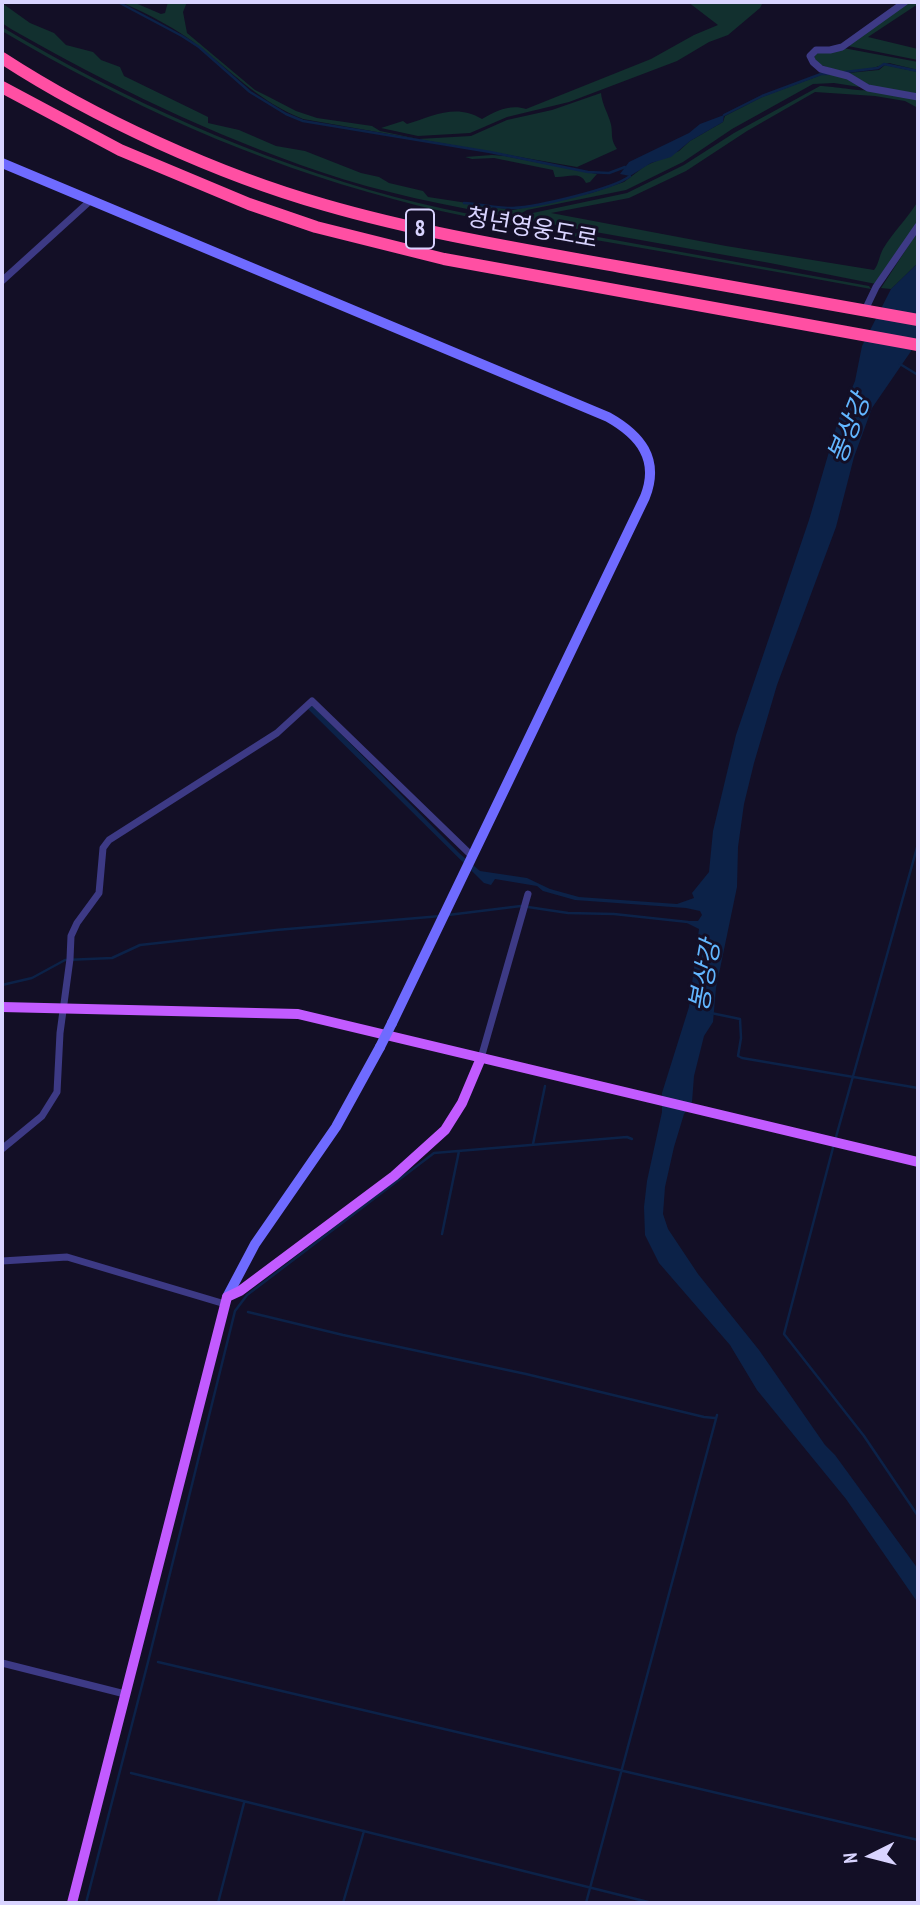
<!DOCTYPE html>
<html>
<head>
<meta charset="utf-8">
<style>
  body { margin:0 }
  #map { position:relative; width:920px; height:1905px; overflow:hidden; background:#130f26; font-family:"PT Sans Narrow",sans-serif }
  canvas { display:block }
  .frame { position:absolute; inset:0; border:4px solid #d9d4ff; pointer-events:none }
  .north { position:absolute; left:836px; top:1821px; width:70px; height:70px; -webkit-text-stroke:5px #130f26; paint-order:stroke; rotate:264deg; font-size:19px; font-weight:700; line-height:28px; text-align:center; color:#d9d4ff }
  .north::after { content:''; display:block; margin:auto; width:24px; height:32px; background:#d9d4ff; clip-path:polygon(50% 0,100% 100%,50% 72%,0 100%) }
</style>
</head>
<body>
<div id="map">
<canvas width="920" height="1905"></canvas>
<div class="frame"></div>
<div class="north">N</div>
</div>
<script>
const ctx = document.querySelector('canvas').getContext('2d');
ctx.lineJoin = 'round';
function fill(path, color) { ctx.fillStyle = color; ctx.fill(path, 'evenodd'); }
function trace(path, color, width, dash) { ctx.strokeStyle = color; ctx.lineWidth = width; ctx.lineCap = dash ? 'butt' : 'round'; ctx.setLineDash(dash || []); ctx.stroke(path); }
function write(font, color, halo, rows, align = 'center') {
  ctx.font = font + ' "PT Sans Narrow","Noto Sans KR",sans-serif'; ctx.lineWidth = 6; ctx.setLineDash([]); ctx.textBaseline = 'middle'; ctx.strokeStyle = halo; ctx.fillStyle = color; for (const [text, x, y, turn = 0] of rows) {
    ctx.save(); ctx.translate(x, y); ctx.rotate((+turn || 0) * Math.PI / 180); ctx.textAlign = isNaN(turn) ? turn : align; if (halo) ctx.strokeText(text, 0, 0); ctx.fillText(text, 0, 0); ctx.restore();
  }
}
fill(new Path2D(`
  M121 2H133L161 14 165 13 168 2H187L183 12 187 33 255 90 271 98 296 111 317 118 372 126 380 131 418 139 471 136 507 120 552 110 601 93C602 104 607 111 610 121 614 133 609 137 617 149L577 167 303 119C262 103 235 75 201 48 178 29 148 14 121 2Z
  M688 2H763L760 8 728 35 709 42 677 61 569 102 507 117 470 133 418 136 381 128 403 121 407 124C433 116 456 103 482 119 496 111 510 104 526 109L651 59 694 35 718 25Z
  M907 2H918V4L868 37 918 49V60L848 46Z
  M2 3 30 23 54 33 66 45 93 52 101 60 120 67 124 76 202 114 208 117V123L239 130 276 146 305 151 361 173 379 177 389 183 423 191 428 197 513 210 591 193 624 182 645 166 679 151 690 141 723 122 725 116 762 97 821 75H836L848 78 866 88 834 83 813 84 732 129 683 162 626 190 527 210 513 218 508 217C446 205 382 193 321 172 212 135 111 86 11 29L2 23Z
  M2 27C126 101 255 159 395 197 458 214 523 224 587 235 681 252 775 269 869 286L871 289C778 272 684 255 590 239 525 227 458 217 393 199 254 162 126 104 2 31Z
  M843 48 918 62V70L889 63 863 71 841 72 818 64 814 57 817 53Z
  M885 65 918 72V94L871 86 848 73 879 70Z
  M820 86C832 86 863 92 870 90L918 98V108L905 101 875 96 815 92 747 131 686 171 629 198 551 213 726 246 874 270C879 264 879 256 883 249 893 232 908 218 918 201V224L876 284 770 263 522 219 523 215 528 214 627 193 684 165 734 133Z
  M492 155 505 156 597 174 590 182 586 183C580 170 567 178 555 177L553 170 494 158 472 159 465 157Z
  M918 231V263L891 289 881 288Z`), '#12302f');
fill(new Path2D(`
  M724 115 723 122 690 141 671 157 651 163 630 176 620 174 629 162 689 133 700 124Z
  M918 263V341L872 408 854 457 836 527 777 685 754 763 744 804 738 847 737 887 716 988 713 1022 704 1036 694 1076 692 1102 684 1114 674 1147 665 1187 663 1214 668 1229 698 1274 759 1350 825 1445 835 1455 918 1569V1603L846 1499 757 1390 730 1345 659 1263 645 1235 644 1207 647 1181 662 1112V1093L689 1007 699 929 683 921H698L702 915 700 911 686 908 575 900 543 891 537 886 495 879 491 885 484 883 308 709 312 705 459 853 480 871 527 878 550 889 579 897 677 904 694 898 692 893 709 872 713 831 736 735 809 520 838 421 855 381 862 346 891 289Z`), '#0c2248');
trace(new Path2D(`
  M118 2 182 36 199 47 250 92 286 114 303 121 490 152 588 172 609 173 625 167
  M845 72 878 68 884 64 918 71
  M724 115 762 96 821 74H828
  M464 203C480 204 497 208 513 208 536 207 614 189 630 176
  M900 364 918 375
  M528 907 568 913 614 914 688 922
  M448 915 521 906
  M2 985 32 978 65 960 112 958 140 945 276 930 441 916
  M711 1013 740 1019 741 1038 738 1056 742 1058 918 1088
  M836 1137 918 844
  M533 1144 545 1086
  M834 1144 784 1334 864 1436 918 1516
  M442 1234 459 1151
  M248 1312 343 1335 526 1374 704 1417 715 1418
  M158 1662 918 1840
  M131 1773 652 1903
  M86 1903 149 1658 235 1311 247 1295 434 1153 627 1137 632 1139
  M218 1903 244 1803
  M343 1903 364 1831
  M586 1903 717 1415`), '#0c2248', 2.5);
trace(new Path2D(`
  M905 2 842 47 830 50H816L810 56 813 62 821 69 848 76 868 88 918 97
  M2 281 90 201
  M865 310 876 287 918 226
  M481 1058 528 894
  M2 1149 42 1116 57 1092 60 1033 70 959 71 936 77 923 99 893 103 848 109 840 277 733 312 701 472 856
  M2 1261 67 1257 225 1304
  M2 1663 125 1694`), '#3d3a85', 7);
trace(new Path2D(`
  M2 163 608 417C640 435 660 459 645 497L392 1023
  M227 1297 255 1244 336 1127 380 1047`), '#6f6bff', 10);
trace(new Path2D(`
  M2 1007 298 1014 918 1162
  M72 1903 227 1297 240 1291 394 1176 445 1130 462 1103 481 1058`), '#c25bff', 10);
trace(new Path2D(`
  M2 58C94 118 219 175 325 205 422 233 521 249 621 267 720 284 819 302 918 320
  M2 87 120 150 249 204 316 227 444 259 918 345`), '#ff4fa3', 12);
trace(new Path2D(`
  M380 1047 392 1023`), '#6f6bff', 10);
for (const [x, y, w] of [
  [420,229,28]
]) { const box = new Path2D(); box.roundRect(x - w / 2, y - 19.5, w, 39, 5); ctx.fillStyle = '#130f26'; ctx.fill(box); trace(box, '#d9d4ff', 2); }
write('bold 23px', '#d9d4ff', null, [
  ["8",420,229]
]);
write('24px', '#d9d4ff', '#130f26', [
  ["청년영웅도로",532,229,10]
]);
write('italic 26px', '#62b6ff', '#130f26', [
  ["봉상강",850,429,-68],
  ["봉상강",706,976,-80]
]);
</script>
</body>
</html>
